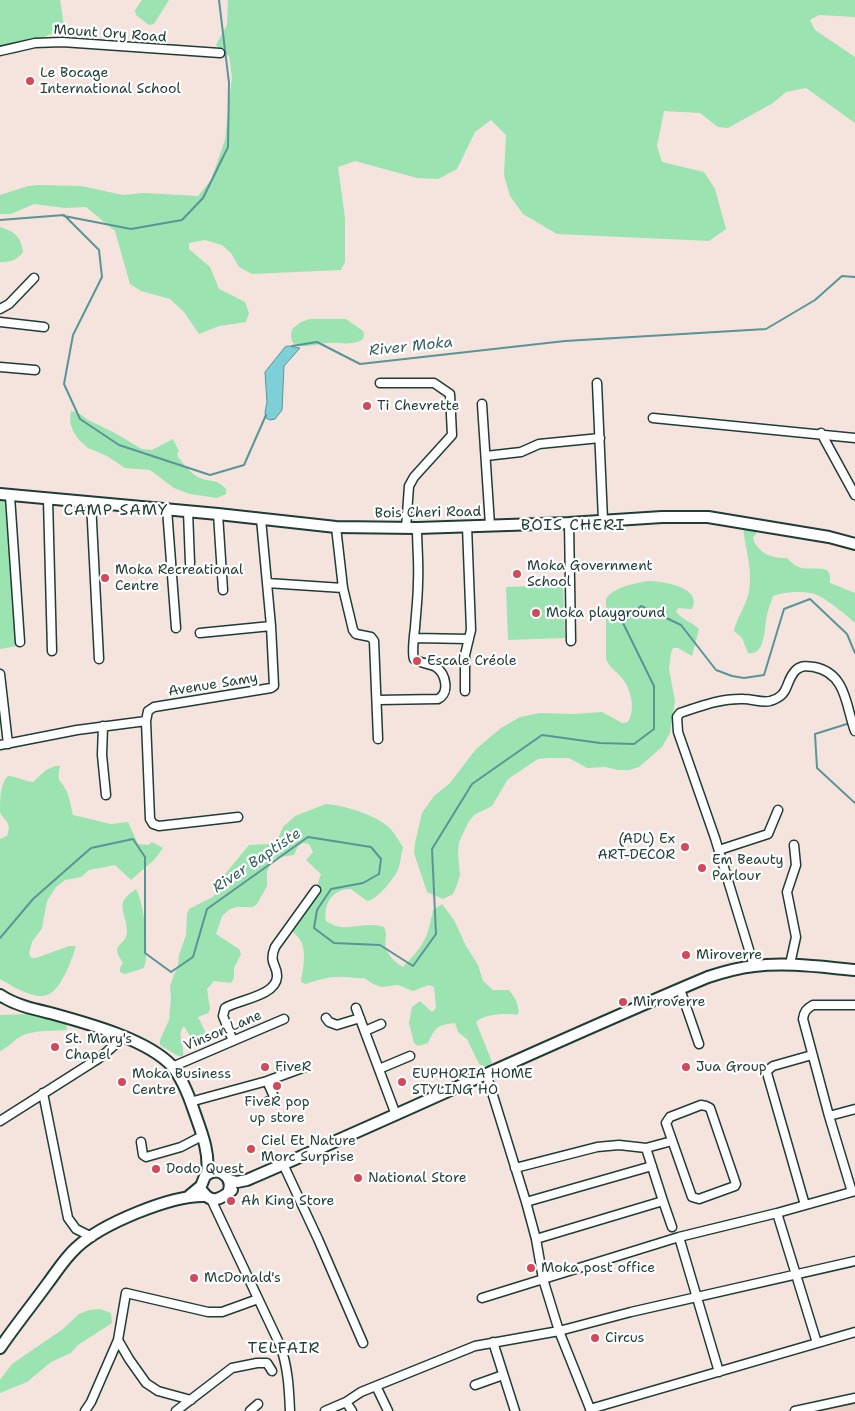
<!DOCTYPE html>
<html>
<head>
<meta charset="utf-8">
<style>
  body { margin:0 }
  canvas { display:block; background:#f4e4dd }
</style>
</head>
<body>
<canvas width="855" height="1411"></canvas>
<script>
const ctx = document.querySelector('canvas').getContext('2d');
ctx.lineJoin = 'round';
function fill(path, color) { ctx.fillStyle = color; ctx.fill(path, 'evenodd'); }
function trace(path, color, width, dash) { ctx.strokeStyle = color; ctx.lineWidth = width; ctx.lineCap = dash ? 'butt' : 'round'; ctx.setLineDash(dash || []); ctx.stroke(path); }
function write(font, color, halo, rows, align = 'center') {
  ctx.font = font + ' "Shantell Sans",sans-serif'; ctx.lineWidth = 4.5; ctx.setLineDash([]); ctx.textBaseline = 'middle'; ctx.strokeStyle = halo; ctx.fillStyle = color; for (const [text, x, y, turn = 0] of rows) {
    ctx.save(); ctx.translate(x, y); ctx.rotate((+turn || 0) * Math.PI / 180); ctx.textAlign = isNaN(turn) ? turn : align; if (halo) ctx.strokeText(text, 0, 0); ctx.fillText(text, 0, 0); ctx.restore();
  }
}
fill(new Path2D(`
  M855 1396V1411H788Z`), '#ecd1c6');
fill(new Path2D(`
  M0 0H60L64 26 61 30 29 43 23 51 14 54H3L0 53Z
  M142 0H169L154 24 149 25 136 15 135 10Z
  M228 0H855V17L819 15 810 20 815 30 855 57V123L806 88 786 92 773 103 728 128 718 127 700 113 664 111 657 146 662 162 704 172 715 189 726 229 709 241 557 234 523 214 510 196 504 175 506 135 491 120 475 132 457 169 438 179 417 178 355 161 338 167 345 218V262L341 270 252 274 239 267 231 253 222 245 205 240 189 243V249L210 267 219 289 245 302 249 313 246 322 219 326 199 334 184 312 170 299 141 291 130 284 115 231 86 207 65 208 34 204 11 214H0V195L28 186 39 185 81 186 123 195 144 193 198 196 211 180 225 140 232 77 229 56 216 45 227 25Z
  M0 227C16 233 20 235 23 252 17 261 9 262 0 262Z
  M310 319H346L363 331 364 336 362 340C350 346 339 342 327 343 318 344 303 349 295 344 290 341 291 335 292 329L301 322Z
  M71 411 80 414 88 420 113 432 142 449 152 450 173 439 179 451 177 455C182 463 192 475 200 478 213 483 215 478 226 489V494L217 498 190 494 174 488 150 470 125 468 107 456 88 448 79 440 73 431 70 422Z
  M0 495 13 496 23 641V645L0 649Z
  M743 528H757L756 534 753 538C757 553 773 559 787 558 802 575 811 565 827 570L830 575V583L855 593V623C848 616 825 598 817 595 806 590 784 592 773 596 771 603 768 609 767 615 764 627 766 656 748 653L742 638 734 631C737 616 747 605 749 591 753 571 745 547 743 528Z
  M648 581C662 581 703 587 692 609L678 608 676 612C683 620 692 622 699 629L692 656 678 648H673L671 653 669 669 675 701 670 733 662 747 639 767 629 770H618L605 767 587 768 569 758H548L538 759 508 779 492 806 474 815 468 823 459 842 458 854 460 875 457 885 453 894 443 899 427 892 414 853 415 843 422 813 434 796 450 783 476 749 501 728 520 717 540 713 574 714 602 712 622 723 628 722C636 709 631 688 621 677 616 671 609 667 606 659V599C613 587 636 583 648 581Z
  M563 585 565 638 508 640 506 587Z
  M55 766H60C56 785 61 778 67 792 70 799 71 808 73 815L111 824 128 822 138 844 148 845 152 842 163 848 154 860 131 880 115 865 89 870 81 877 65 880 56 887 47 901 42 928 32 942 29 953 31 958H36L69 946H76C72 959 61 991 47 995 33 1000 11 985 0 979V839L7 836C13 820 2 821 0 811 0 800 0 783 8 776 16 776 24 781 33 782L46 770Z
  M326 804C342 805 373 814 386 825 393 830 398 840 403 847 401 853 401 860 399 867 396 877 377 900 367 901L351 889C333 888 323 904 326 921 346 935 362 920 384 927 388 935 384 941 386 948 388 956 396 963 403 967 424 945 427 940 433 910L442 904 454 920 466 946 478 965 483 981 493 990H509L516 1000 519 1011 517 1015C506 1013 484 1014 476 1022L492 1062 489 1066H484L479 1064 467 1039 458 1032 455 1023C438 1025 435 1027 428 1043L418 1046 414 1043 409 1023 412 1007 420 1001 432 1012 436 1008 434 987 429 985 413 991 398 985 382 987 373 984 364 978C357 979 353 977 345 977 333 976 317 980 306 984L301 982C303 969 308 948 298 937 296 934 291 931 288 929L316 889 321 874 306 860 313 852 309 844 303 843 298 846 294 855 274 858 267 871V886L257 904 253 907H237L230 909 222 916 216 934 239 949 241 954 234 968V978L231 983 214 981 207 989 210 1009 208 1013 198 1017 205 1031 204 1042 200 1045 195 1044 184 1026C176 1034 185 1046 183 1056H178L160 1045V1040L169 1020 171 998 170 986 178 965 179 955 186 935 187 914 189 909 213 897 218 889 221 879 249 845 272 844 277 841 283 827 295 816Z
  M136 889C144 901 150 955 144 968L125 974 120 972V968L123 963C108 942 127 947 127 931 126 910 113 904 136 889Z
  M59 1013 66 1020 67 1030C53 1031 37 1030 23 1035 16 1038 9 1047 0 1051V1015Z
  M100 1309 111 1313 112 1323 78 1345 71 1353 51 1362 27 1382 0 1393V1380L12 1364 63 1329 79 1314 89 1310Z`), '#9be3b1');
const water = new Path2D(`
  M289 346 300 348 284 366 282 410 275 419 270 420 266 418 265 413 267 402 265 372 285 347Z`);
fill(water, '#7fcfd9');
trace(water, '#599597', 1);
trace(new Path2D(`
  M64 216 131 229 182 220 203 198 228 147 229 83 219 0
  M0 220 64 215 99 250 102 277 73 335 64 384 80 419 119 445 210 475 244 465 266 415
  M292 346 317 342 360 364 565 341 766 329 815 300 842 276 855 277
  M850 723 815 734 817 768 855 803
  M0 938 33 899 91 848 133 839 145 857V953L171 972 193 957 207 909 308 837 371 847 381 859 379 874 363 883 331 889 317 910 314 928 334 943 380 945 413 966 436 934 432 849 472 784 542 735 600 743 634 744 654 729V686L623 623 641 606 681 625 716 670 732 676 744 678 764 675 784 609 810 599 847 634 855 653`), '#599597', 2);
const minor = new Path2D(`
  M0 51 35 43 62 42 220 53
  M0 309 9 304 34 278
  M0 322 44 327
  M0 367 35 370
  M380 383H434L450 394 452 435 414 477 409 486 406 528
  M597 383 603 520
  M482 404 490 525
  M653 418 855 438
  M821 433 855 495
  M486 456 521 452 539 444 600 438
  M10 496 20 642
  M48 499 52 651
  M91 502 99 659
  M167 509 176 628
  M188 511 190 563
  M218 514 223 590
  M569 523 571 641
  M336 527 343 588 353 630 356 634 371 637 374 641 378 739
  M267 583 343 588
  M200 633 271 626
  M414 638 469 639
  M0 674 8 744
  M465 691V655L471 630 467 526
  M378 700 438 699C450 693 446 674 436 667 431 664 416 662 414 659 412 654 414 634 415 628 416 613 418 597 418 582 419 564 417 546 417 528
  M146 721 150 819 153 824 159 826 238 817
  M103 726 102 755 106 795
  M0 745 77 730 146 721 148 711 154 707 271 688 274 686 271 626 261 519
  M719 850 768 834 778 810
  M790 964 796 937 787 892 796 865 794 845
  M754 966 715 838 678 732 677 717 680 713C701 706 721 698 744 699 752 699 762 703 770 701 791 695 784 682 796 670 802 665 807 666 814 667 847 673 846 708 855 731
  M680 989 699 1044
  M356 1008 396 1115
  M326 1018 329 1022 337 1025 360 1018
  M365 1031 381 1024
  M233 1041 223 1016 225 1008C237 1000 276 996 277 977 278 965 268 964 275 947L316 890
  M172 1067 284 1019
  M379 1069 410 1056
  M486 1073 526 1202 536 1239 543 1279 559 1331 591 1411
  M267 1081 275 1099 267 1102
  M43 1093 68 1218 76 1229 92 1237
  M190 1102 267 1081 305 1067
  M701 1105 706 1106 710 1108 736 1184 735 1186 699 1199 692 1197 666 1123 670 1117Z
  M829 1116 855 1109
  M0 1121 93 1062C105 1056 112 1045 124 1038
  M141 1142 143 1155 146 1157 181 1147 202 1136
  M283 1164 318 1239 363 1343
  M515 1168 597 1147 619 1145 646 1148 672 1141
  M852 1192 829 1116 803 1019C804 1012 806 1009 813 1005H855
  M211 1199 280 1345C288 1367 289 1388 290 1411
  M663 1201 672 1227
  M526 1202 652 1166
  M805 1205 767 1073 768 1070 773 1066 812 1055
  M777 1213 817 1343
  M679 1237 719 1372
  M536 1239 663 1201 646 1148
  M482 1298 679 1237 777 1213 855 1191
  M493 1342 515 1411
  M475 1385 503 1375
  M376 1386 388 1411
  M191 1400 158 1391 146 1383 129 1359 118 1340 126 1293 208 1312H222L258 1299
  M346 1402 352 1411
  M590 1409 855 1332
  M85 1411 91 1402 118 1340
  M176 1411 232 1368 257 1363H267L272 1371
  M250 1411 258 1404
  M325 1411 346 1402 361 1392 475 1346 559 1331 631 1312 855 1261
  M795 1411 855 1398`);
const major = new Path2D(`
  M0 494 218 514 336 527 417 528 569 523 662 517H708L829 537 855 544
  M0 995C15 1005 33 1009 50 1013 86 1023 147 1039 172 1066 182 1078 189 1096 194 1111 201 1131 210 1152 207 1174
  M229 1180 237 1182 247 1180C401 1114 553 1042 708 977 723 972 738 968 754 966 788 962 821 967 855 970
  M203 1192C212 1205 222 1198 232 1190
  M189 1196 201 1186 205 1176C218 1165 235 1177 228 1193
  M0 1348C15 1326 32 1305 48 1283 57 1271 65 1258 76 1248 101 1224 171 1195 205 1196`);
trace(minor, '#1f3d34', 11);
trace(major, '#1f3d34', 14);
trace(minor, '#fff', 8);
trace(major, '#fff', 10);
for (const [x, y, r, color] of [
  [30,81,5,"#d1495b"],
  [367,406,5,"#d1495b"],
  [517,574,5,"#d1495b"],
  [105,578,5,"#d1495b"],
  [536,613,5,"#d1495b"],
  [417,661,5,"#d1495b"],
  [685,847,5,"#d1495b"],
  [702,868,5,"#d1495b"],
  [686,955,5,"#d1495b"],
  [623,1002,5,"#d1495b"],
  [55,1047,5,"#d1495b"],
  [265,1067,5,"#d1495b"],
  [686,1067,5,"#d1495b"],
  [122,1082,5,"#d1495b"],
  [402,1082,5,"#d1495b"],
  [277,1086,5,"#d1495b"],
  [251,1149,5,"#d1495b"],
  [156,1169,5,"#d1495b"],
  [358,1178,5,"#d1495b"],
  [231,1201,5,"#d1495b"],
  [531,1268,5,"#d1495b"],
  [194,1278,5,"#d1495b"],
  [595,1338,5,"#d1495b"]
]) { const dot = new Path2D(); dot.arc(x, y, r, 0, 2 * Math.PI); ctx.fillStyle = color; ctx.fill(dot); trace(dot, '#fff', 2); }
write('14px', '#1f3d34', '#fff', [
  ["Mount Ory Road",110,34,4],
  ["Bois Cheri Road",428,513,-1],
  ["Avenue Samy",213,685,-9],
  ["Vinson Lane",223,1031,-23]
]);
write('14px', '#1f3d34', '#fff', [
  ["Le Bocage",40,73],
  ["International School",40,89],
  ["Ti Chevrette",377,406],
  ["Moka Government",527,566],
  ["School",527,582],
  ["Moka Recreational",115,570],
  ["Centre",115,586],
  ["Moka playground",546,613],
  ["Escale Créole",427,661],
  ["(ADL) Ex",675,839,"right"],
  ["ART-DECOR",675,855,"right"],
  ["Em Beauty",712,860],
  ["Parlour",712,876],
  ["Miroverre",696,955],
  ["Mirroverre",633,1002],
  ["St. Mary's",65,1039],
  ["Chapel",65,1055],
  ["FiveR",275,1067],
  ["Jua Group",696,1067],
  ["Moka Business",132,1074],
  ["Centre",132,1090],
  ["EUPHORIA HOME",412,1074],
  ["STYLING HO",412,1090],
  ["FiveR pop",277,1102,"center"],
  ["up store",277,1118,"center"],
  ["Ciel Et Nature",261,1141],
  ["Morc Surprise",261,1157],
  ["Dodo Quest",166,1169],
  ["National Store",368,1178],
  ["Ah King Store",241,1201],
  ["Moka post office",541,1268],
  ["McDonald's",204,1278],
  ["Circus",605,1338]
], 'left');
write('italic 15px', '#37625d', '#fff', [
  ["River Moka",411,347,-6],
  ["River Baptiste",257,861,-34]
]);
ctx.letterSpacing = '1px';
write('16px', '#1f3d34', '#fff', [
  ["CAMP SAMY",116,511],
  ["BOIS CHERI",573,526],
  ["TELFAIR",284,1349]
]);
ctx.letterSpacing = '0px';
</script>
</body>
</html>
